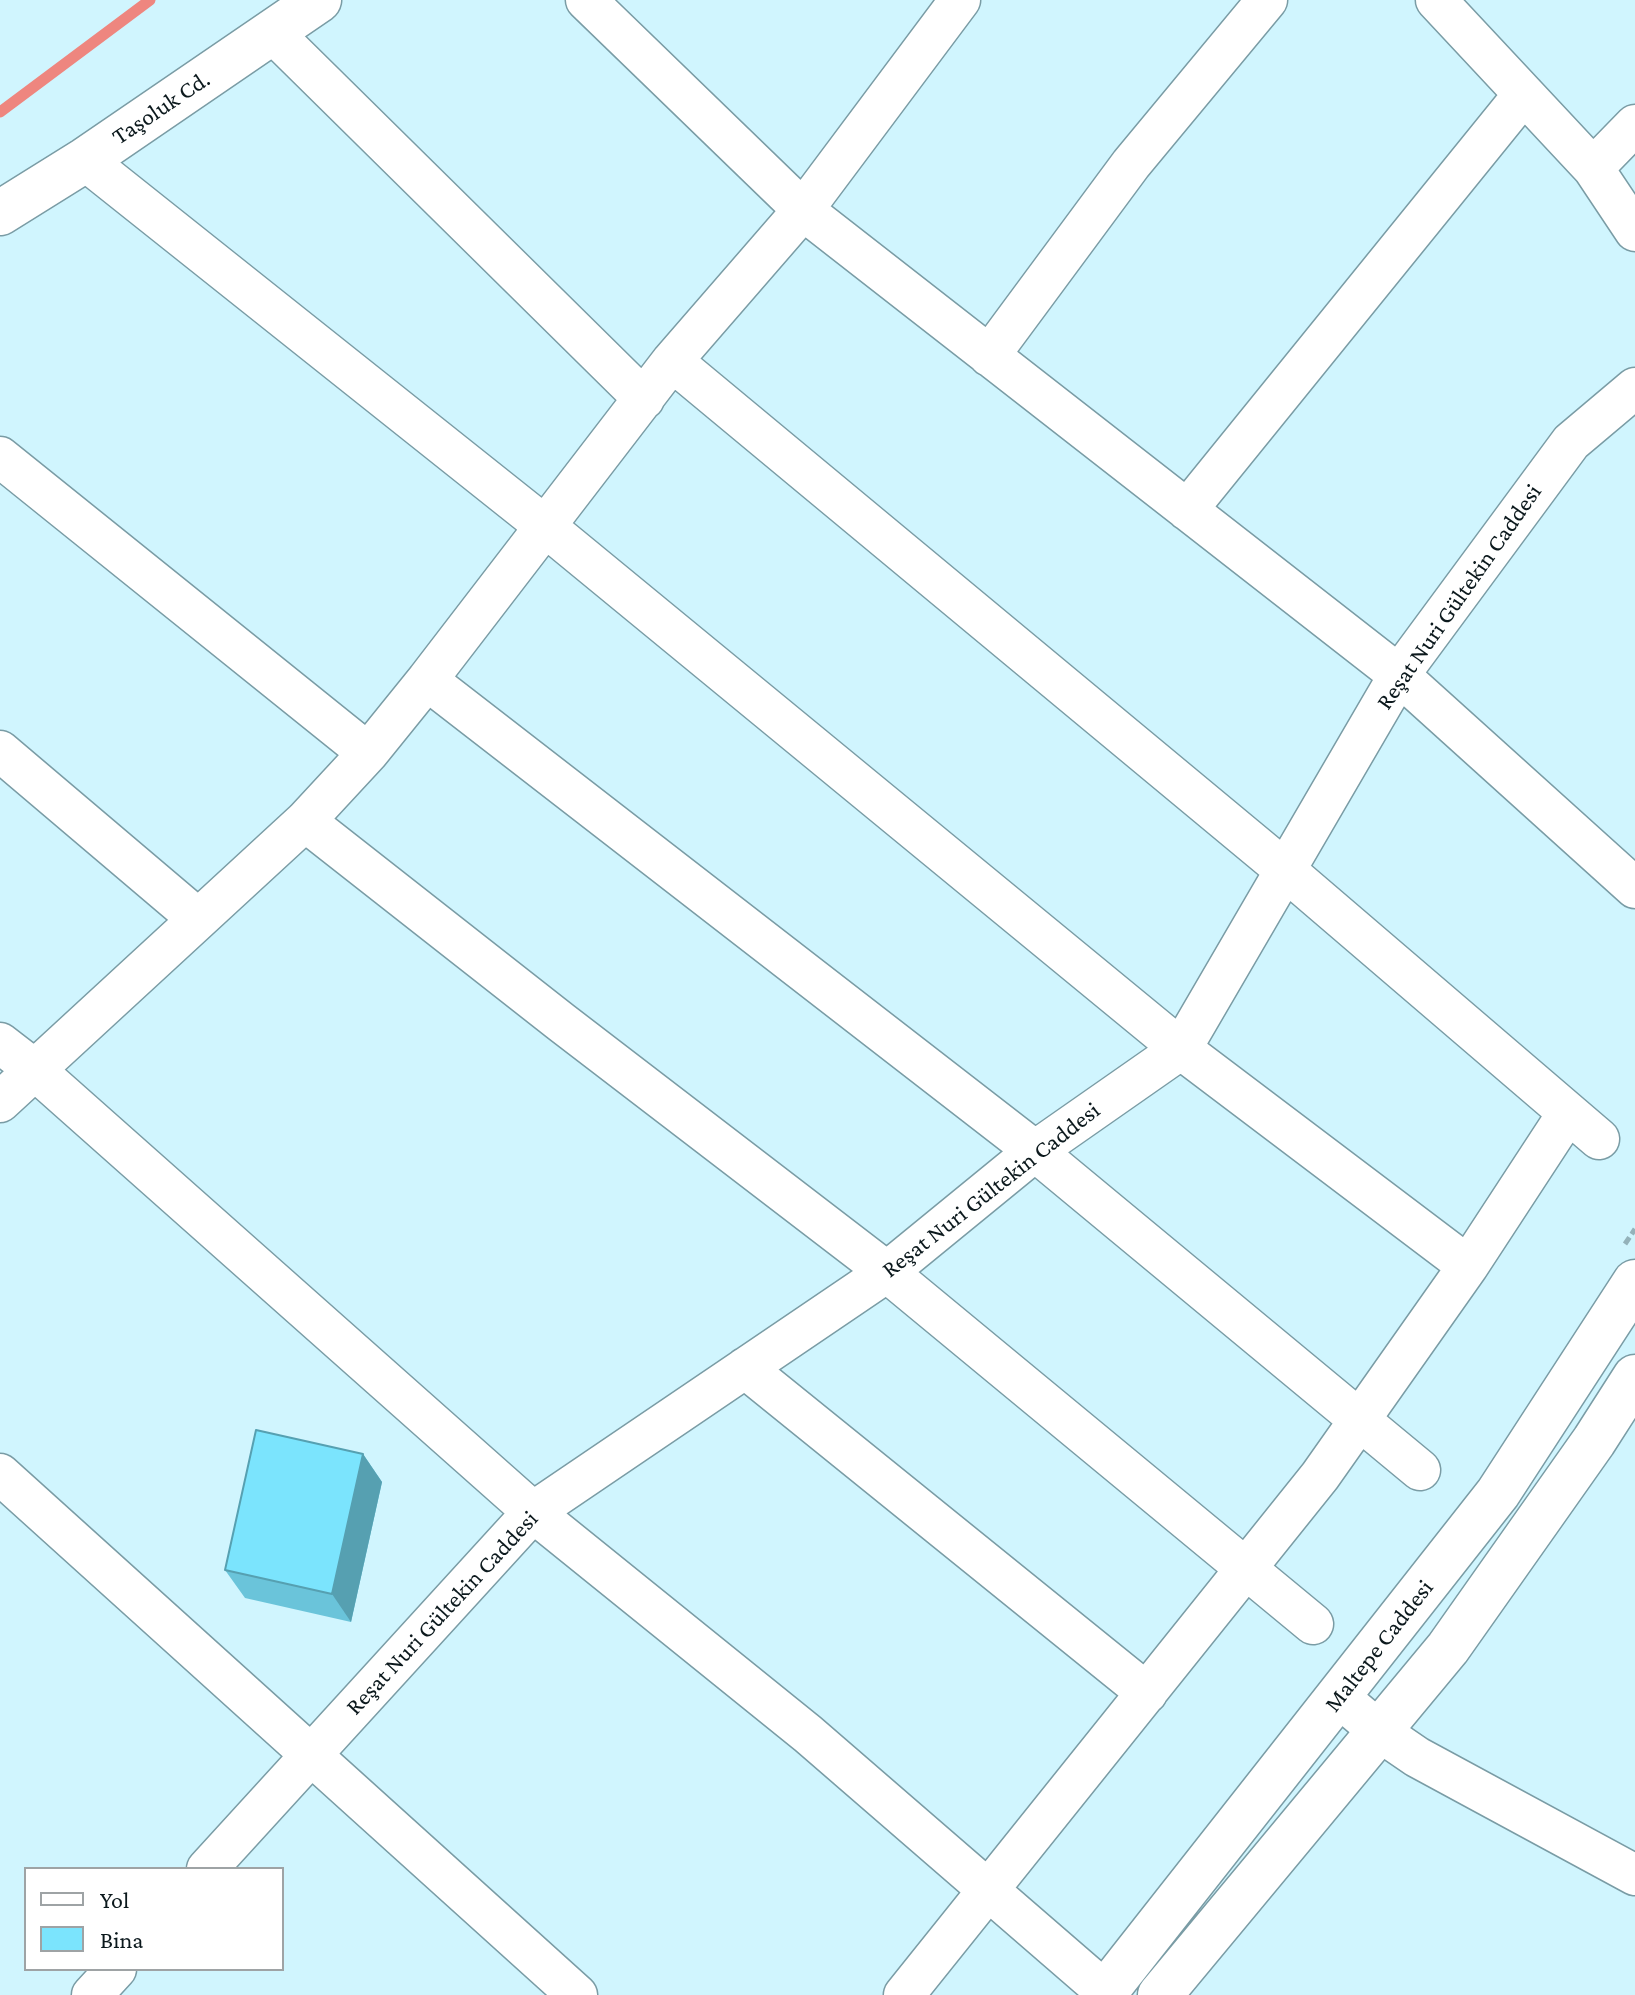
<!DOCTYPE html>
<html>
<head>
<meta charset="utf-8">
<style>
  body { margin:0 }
  #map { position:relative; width:1635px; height:1995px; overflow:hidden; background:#d0f5fe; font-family:"Crimson Pro",serif }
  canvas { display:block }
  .legend { position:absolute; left:24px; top:1867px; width:260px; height:104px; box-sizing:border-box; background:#fff; border:2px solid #9ea3a5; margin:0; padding:10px 14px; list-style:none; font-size:24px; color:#0c191d }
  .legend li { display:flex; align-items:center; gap:16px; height:40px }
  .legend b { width:40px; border:2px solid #9ea3a5 }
</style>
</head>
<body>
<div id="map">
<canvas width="1635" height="1995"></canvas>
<ul class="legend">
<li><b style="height:10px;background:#fff"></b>Yol</li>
<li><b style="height:22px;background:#7be4fd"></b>Bina</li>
</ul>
</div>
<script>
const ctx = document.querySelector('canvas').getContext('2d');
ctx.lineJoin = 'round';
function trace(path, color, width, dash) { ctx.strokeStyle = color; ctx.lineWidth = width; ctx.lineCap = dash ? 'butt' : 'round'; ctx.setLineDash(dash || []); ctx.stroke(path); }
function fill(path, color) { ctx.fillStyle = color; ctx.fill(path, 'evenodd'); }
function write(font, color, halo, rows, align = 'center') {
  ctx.font = font + ' "Crimson Pro",serif'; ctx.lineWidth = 6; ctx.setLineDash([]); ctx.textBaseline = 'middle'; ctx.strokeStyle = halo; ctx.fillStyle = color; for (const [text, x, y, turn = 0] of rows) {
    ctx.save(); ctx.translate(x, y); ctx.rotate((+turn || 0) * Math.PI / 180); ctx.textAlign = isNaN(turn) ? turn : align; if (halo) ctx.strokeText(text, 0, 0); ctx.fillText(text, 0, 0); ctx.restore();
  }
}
trace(new Path2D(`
  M0 112 150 0`), '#ee867f', 11);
const street = new Path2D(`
  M586 0 803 210 1399 675 1635 888
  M1436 0 1593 168 1635 231
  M272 32 644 399
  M85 160 546 527 1181 1049 1468 1266
  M1593 168 1635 125
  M989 356 1131 164 1267 0
  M672 361 1285 870 1599 1139
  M0 457 368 753
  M1187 510 1524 94
  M427 680 1035 1151 1420 1470
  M0 751 198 919
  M305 821 561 1022 887 1272 1313 1624
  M0 1043 35 1070 533 1512 808 1734 1106 1992
  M0 1102 305 821 368 753 427 680 672 361 803 210 960 0
  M745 1368 1147 1693
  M0 1474 577 1995
  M1339 1697 1379 1731 1417 1757 1635 1875
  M207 1869 533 1512 887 1272 1035 1151 1181 1049 1399 675 1571 442 1635 388
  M92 1995 116 1969
  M904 1995 1320 1476 1468 1266 1568 1113`);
const secondary = new Path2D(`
  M0 213 85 160 319 0`);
const primary = new Path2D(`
  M1103 1995 1498 1493 1635 1282
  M1160 1995 1448 1648 1594 1441 1635 1377`);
trace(street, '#7a9ca5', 43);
trace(secondary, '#7a9ca5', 47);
trace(primary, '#7a9ca5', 47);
trace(new Path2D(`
  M1625 1244 1635 1229`), '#94b2ba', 5, [8, 4]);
trace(street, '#fff', 40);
trace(secondary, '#fff', 44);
trace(primary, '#fff', 44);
fill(new Path2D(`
  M363 1454 382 1482 351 1622 245 1598 225 1570Z`), '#6ac4da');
fill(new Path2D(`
  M363 1454 382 1482 351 1622 332 1594Z`), '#56a0b1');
const building = new Path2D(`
  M256 1430 363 1454 332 1594 225 1570Z`);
fill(building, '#7be4fd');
trace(building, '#56a0b1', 2);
write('24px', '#0c191d', '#fff', [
  ["Taşoluk Cd.",161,108,-34],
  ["Reşat Nuri Gültekin Caddesi",1459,597,-55],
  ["Reşat Nuri Gültekin Caddesi",991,1190,-38],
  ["Reşat Nuri Gültekin Caddesi",442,1613,-47],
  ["Maltepe Caddesi",1379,1646,-52]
]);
</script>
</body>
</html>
